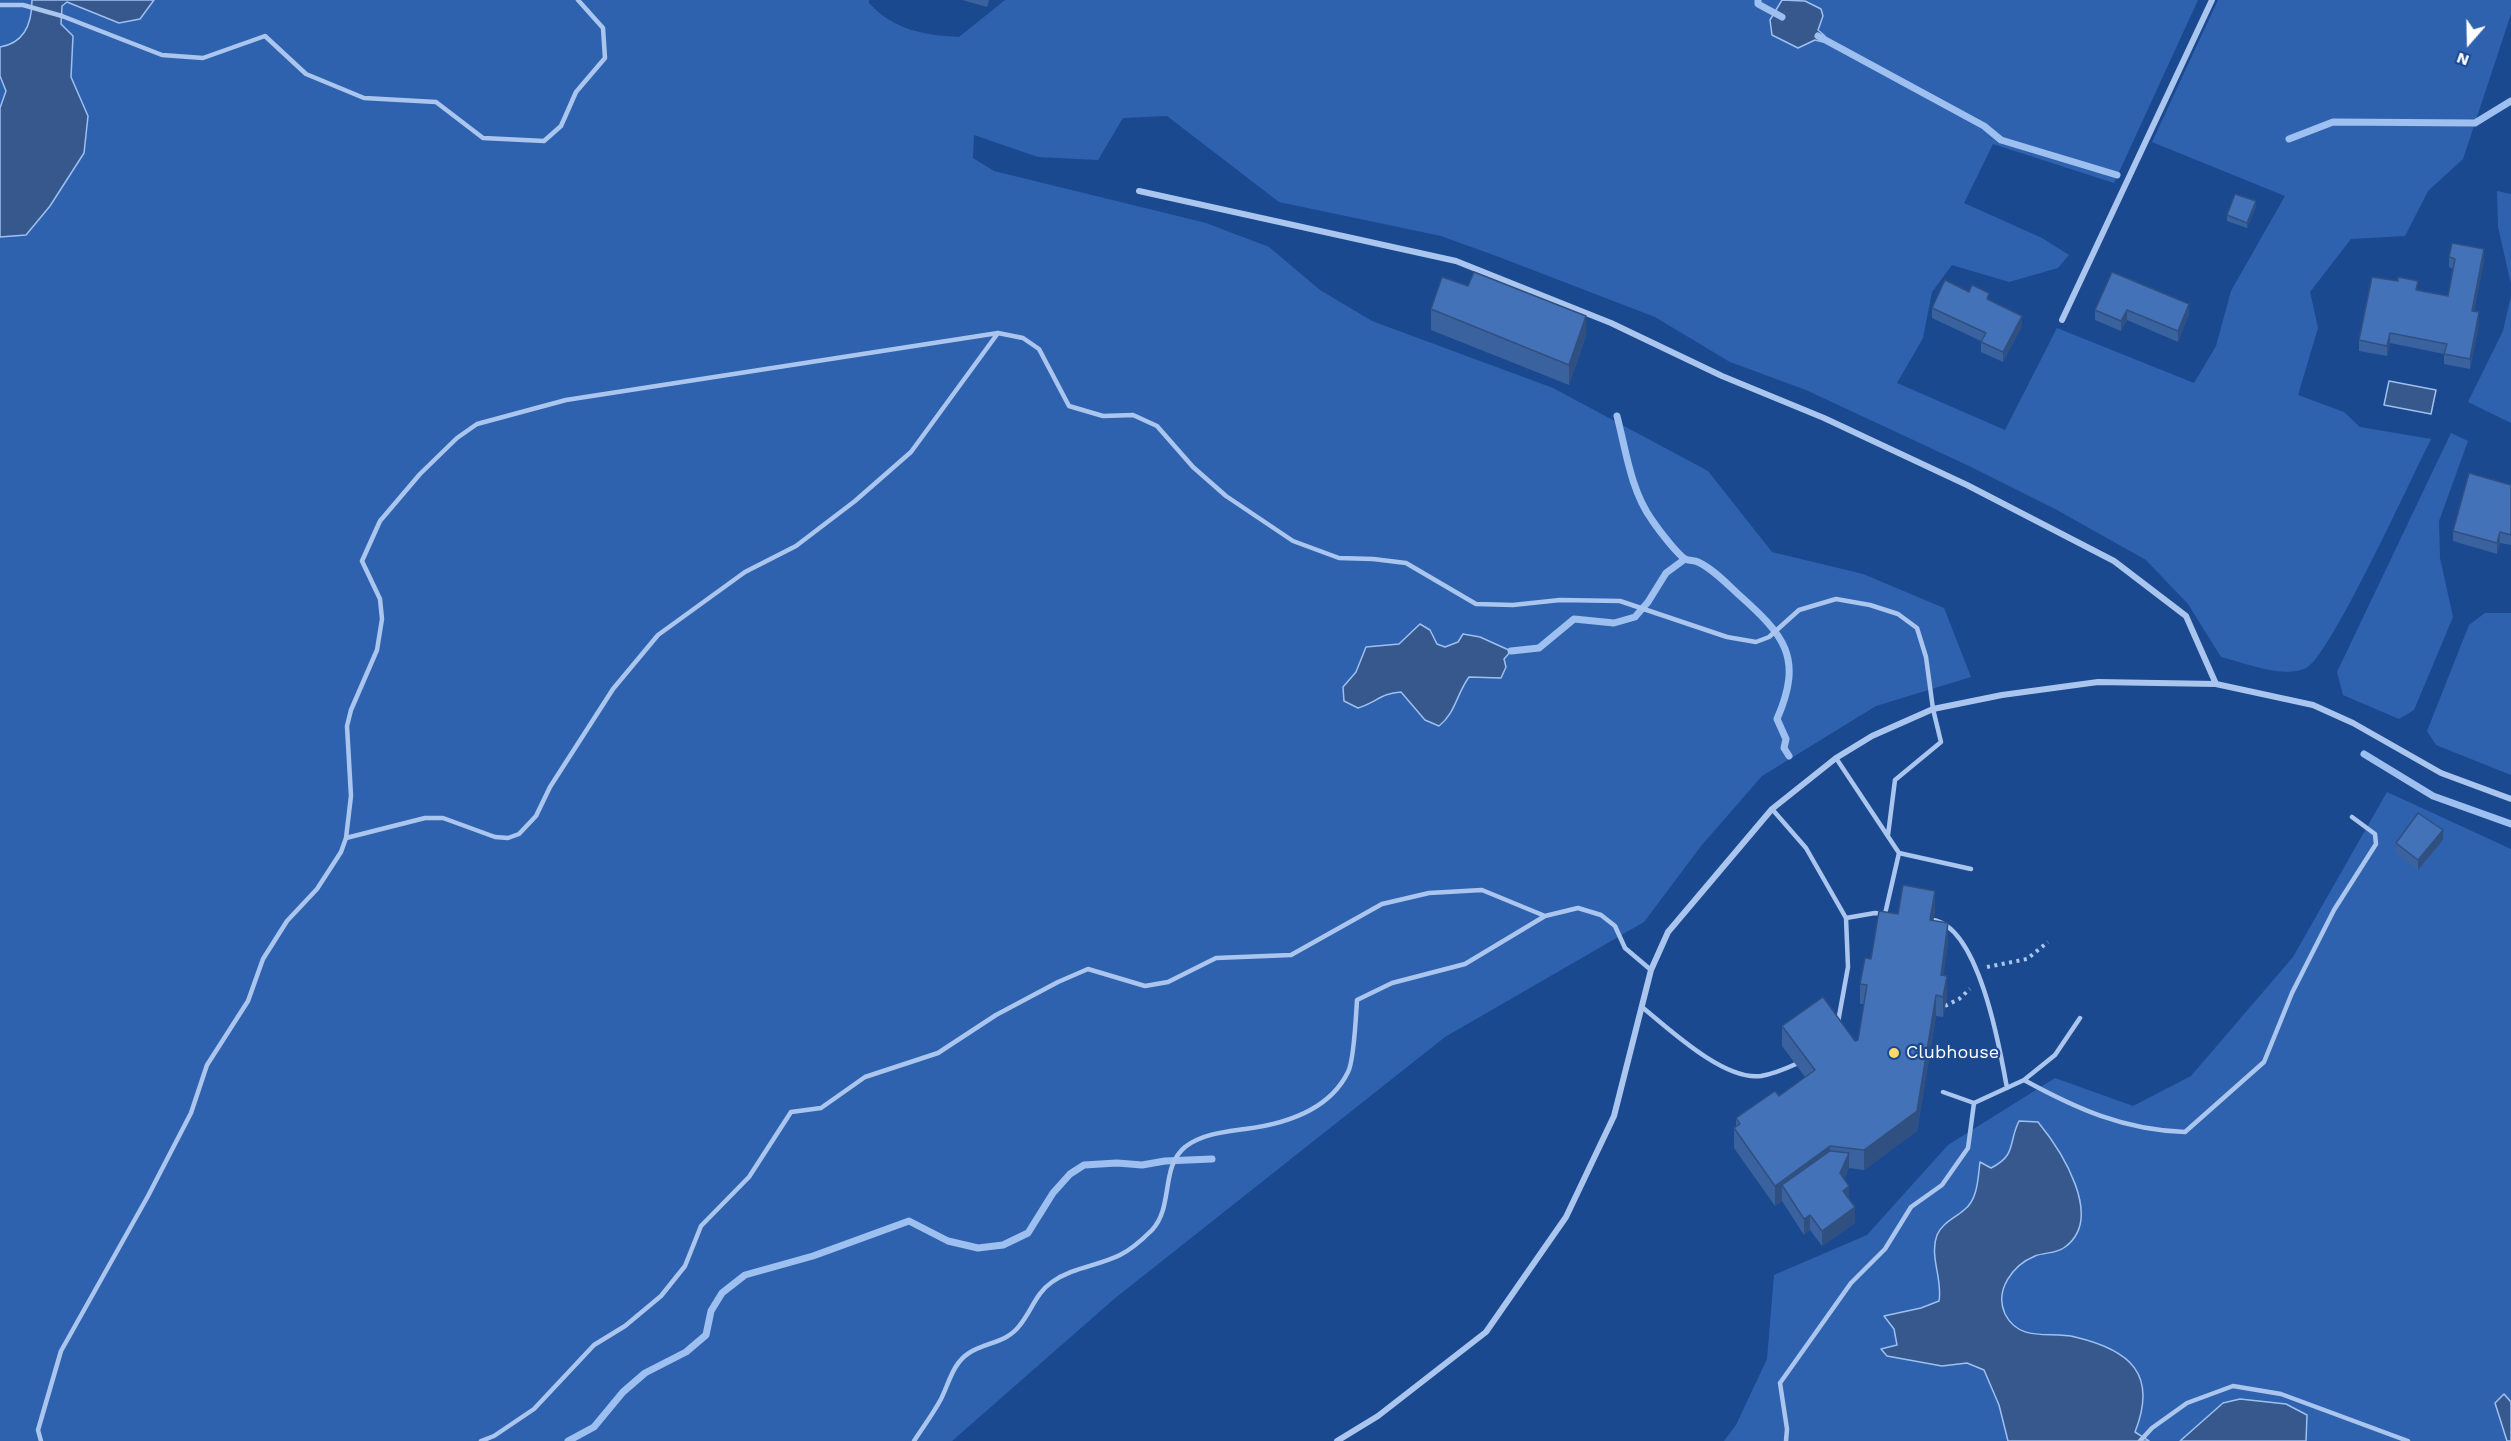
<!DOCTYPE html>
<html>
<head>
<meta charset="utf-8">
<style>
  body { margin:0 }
  #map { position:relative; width:2511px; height:1441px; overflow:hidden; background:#1b4990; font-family:"Work Sans",sans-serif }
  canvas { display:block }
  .north { position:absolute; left:2439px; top:12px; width:60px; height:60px; -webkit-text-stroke:4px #1b4990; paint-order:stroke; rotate:200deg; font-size:16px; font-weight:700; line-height:24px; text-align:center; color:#fff }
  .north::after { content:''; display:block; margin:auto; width:21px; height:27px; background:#fff; clip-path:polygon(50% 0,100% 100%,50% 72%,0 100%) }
</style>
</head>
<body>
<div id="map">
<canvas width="2511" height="1441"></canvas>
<div class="north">N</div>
</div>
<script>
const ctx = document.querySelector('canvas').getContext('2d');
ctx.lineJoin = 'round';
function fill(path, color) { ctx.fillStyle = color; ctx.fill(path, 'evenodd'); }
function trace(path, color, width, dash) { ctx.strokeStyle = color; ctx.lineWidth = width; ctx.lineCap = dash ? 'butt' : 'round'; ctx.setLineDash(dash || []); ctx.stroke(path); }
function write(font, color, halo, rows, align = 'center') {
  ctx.font = font + ' "Work Sans",sans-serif'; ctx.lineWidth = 4.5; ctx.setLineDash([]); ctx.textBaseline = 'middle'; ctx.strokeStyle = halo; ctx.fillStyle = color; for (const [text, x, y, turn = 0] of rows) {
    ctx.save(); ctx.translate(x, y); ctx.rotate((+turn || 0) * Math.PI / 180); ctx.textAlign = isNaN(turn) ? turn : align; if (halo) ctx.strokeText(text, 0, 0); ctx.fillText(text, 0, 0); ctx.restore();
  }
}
fill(new Path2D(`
  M0 0H869V3C894 30 923 35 959 37L1005 0H1782L1770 20 1798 48 1815 40 1818 30 1805 1 1789 0H2198L2114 183 1993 144 1964 203 2042 238 2069 255 2058 268 2009 282 1952 265 1932 292 1923 338 1897 383 2005 430 2057 328 2194 383 2216 346 2231 291 2285 196 2152 142 2218 0H2511V14L2463 159 2428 191 2405 236 2351 239 2310 292 2318 328 2298 395 2344 412 2360 427 2431 439C2413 474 2330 657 2306 668 2281 679 2247 663 2221 657L2188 604 2146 560 2057 510 1967 465 1806 390 1730 362 1655 317 1499 257 1441 236 1279 202 1167 116 1123 118 1098 160 1038 157 974 135 973 158 994 171 1206 223 1269 247 1320 290 1372 321 1553 388 1708 471 1772 552 1863 574 1944 608 1971 677 1876 706 1762 776 1701 846 1644 922 1445 1037 1114 1299 952 1441H0Z
  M2497 191 2511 194V284L2498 227Z
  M2511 296V423L2468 402 2503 331Z
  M2451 433 2468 441 2439 521 2440 558 2453 617 2414 710 2399 719 2343 695 2337 672Z
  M2485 613H2511V775L2436 745 2427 731 2469 625Z
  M2387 792 2511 849V1441H1724L1736 1425 1767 1359 1774 1275 1867 1235 1948 1145 2055 1078 2133 1106 2191 1076 2293 957Z`), '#2f62ae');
const water = new Path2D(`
  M32 0H154L140 19 119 23 67 2 62 6 61 24 73 36 71 77 88 116 84 153 50 206 26 235 0 237V108L6 91 0 76V47C25 43 32 22 32 0Z
  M1782 0 1805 1 1821 9 1823 16 1818 30 1825 36 1823 42 1815 40 1798 48 1772 35 1770 20Z
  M2389 381 2436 390 2431 414 2384 405Z
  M1420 624 1430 630 1437 644 1445 647 1458 642 1463 634 1480 637 1511 651 1504 659 1506 667 1501 678 1469 677C1456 695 1456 712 1439 726L1425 720 1401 692C1381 693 1377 702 1358 708L1344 701 1343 687 1356 672 1366 647 1399 644Z
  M2019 1121 2038 1122C2061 1150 2105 1218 2065 1247 2056 1254 2045 1252 2035 1256 2013 1265 1994 1290 2005 1314 2020 1343 2050 1331 2075 1337 2130 1350 2158 1374 2135 1432L2149 1441H2008L1999 1405 1984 1370 1967 1363 1942 1366 1887 1356 1881 1349 1897 1345 1894 1329 1884 1316 1921 1308 1939 1301C1943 1280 1929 1256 1937 1235 1942 1223 1955 1218 1964 1210 1978 1200 1978 1177 1980 1162L1991 1168C2017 1155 2008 1143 2019 1121Z
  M2504 1394 2511 1402V1441H2507L2495 1403Z
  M2240 1399 2286 1404 2307 1415 2306 1441H2180L2223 1403Z`);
fill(water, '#36588c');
trace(water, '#9ec0f0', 1.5);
trace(new Path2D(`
  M1758 0V4L1782 17
  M1818 36 1984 126 2001 140 2117 175
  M2289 139 2333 122 2475 123 2511 101
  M1617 416C1626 451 1631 491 1652 520 1658 529 1677 554 1685 559 1689 561 1694 560 1698 562 1713 569 1726 583 1738 594 1784 635 1804 657 1777 719L1786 739 1784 748 1789 756
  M1511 651 1539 648 1574 619 1614 623 1635 617 1648 602 1666 573 1685 559
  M2364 754 2433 796 2511 824
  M568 1441 594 1427 623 1392 645 1373 686 1352 706 1335 711 1311 722 1293 745 1275 813 1256 909 1221 948 1241 978 1248 1003 1245 1028 1233 1053 1193 1070 1174 1084 1165 1117 1163 1142 1165 1165 1161 1212 1159`), '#9ec0f0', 7);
trace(new Path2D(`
  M1987 967 2027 959 2048 942
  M1945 1006 1959 999 1970 989`), '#abc6ee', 4, [3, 4.5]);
trace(new Path2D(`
  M0 5H23L62 16 162 55 203 58 265 36 306 74 364 98 436 102 483 138 544 141 561 126 576 92 605 58 603 28 578 0
  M1836 758 1899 853 1971 869
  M1772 809 1806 848 1846 918 1848 967 1838 1022
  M346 838 425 818H443L495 837 508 838 519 834 536 816 550 787 613 689 658 635 745 572 796 546 855 501 911 452 998 333
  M1885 914 1899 853
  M1846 918 1875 913 1885 914
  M1933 920C1979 927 2000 1049 2007 1088
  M1642 1007C1669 1029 1724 1081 1761 1076 1773 1074 1785 1069 1796 1064
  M2024 1080C2077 1109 2124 1130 2185 1132L2264 1062 2292 993 2334 910 2376 844 2375 834 2352 817
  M1943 1092 1974 1103 2024 1080 2055 1055 2080 1018
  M41 1441 38 1430 61 1351 148 1196 191 1113 207 1065 248 1001 263 959 287 921 317 889 341 852 346 838 351 796 347 726 351 710 377 650 382 619 380 599 362 561 380 521 420 474 457 438 477 424 566 400 998 333 1023 338 1039 349 1069 406 1103 416 1133 415 1157 426 1193 467 1226 496 1293 541 1339 558 1373 559 1406 563 1476 604 1513 605 1560 600 1620 601 1727 637 1756 642 1769 637 1799 610 1836 599 1870 605 1898 614 1917 628 1926 657 1933 709 1941 742 1895 780 1888 835
  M481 1441 494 1436 534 1409 594 1345 625 1326 661 1296 685 1266 701 1226 749 1177 791 1112 821 1108 865 1077 938 1053 996 1015 1058 982 1088 969 1145 986 1168 982 1216 958 1291 955 1382 904 1429 893 1482 890 1545 916 1578 908 1601 915 1615 926 1625 948 1651 970
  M914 1441C923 1427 933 1414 941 1399 949 1383 953 1363 969 1353 986 1342 1007 1343 1020 1325 1032 1310 1036 1293 1052 1282 1073 1267 1098 1266 1120 1255 1130 1250 1144 1238 1152 1230 1174 1206 1160 1168 1185 1147 1202 1134 1224 1132 1245 1129 1285 1124 1329 1111 1348 1072 1354 1061 1356 1016 1357 1000L1392 983 1465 964 1545 916
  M1786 1441 1787 1429 1780 1383 1851 1283 1885 1249 1911 1207 1942 1185 1968 1148 1974 1103
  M2140 1441 2152 1428 2187 1403 2233 1386 2281 1394 2408 1441`), '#abc6ee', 4.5);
trace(new Path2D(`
  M1139 191 1456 261 1611 323 1722 376 1824 418 1967 485 2114 561 2186 616 2216 684
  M2062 320 2212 0
  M1337 1441 1378 1416 1486 1332 1566 1217 1614 1116 1651 970 1668 932 1772 809 1836 758 1872 736 1933 709 2002 695 2098 682 2216 684 2313 705 2353 723 2441 773 2511 799`), '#abc6ee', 6);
fill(new Path2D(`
  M962 0H989L987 7Z
  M2256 206 2247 228 2227 221V215Z
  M2449 257 2484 260 2474 311 2479 323 2470 369 2444 364V354L2390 343 2387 356 2359 351V340L2418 290 2448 296 2453 269 2449 267Z
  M2112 272 2189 314 2178 342 2127 320 2121 331 2095 320V310Z
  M1468 286 1586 336 1569 385 1431 330V309Z
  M1989 300 2022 326 2003 362 1981 352V341L1932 318V308Z
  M2511 485V545L2500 543 2497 554 2453 541V531Z
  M2443 840 2418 870 2396 853V843Z
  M1935 912 1933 920 1948 943 1943 976 1947 996 1943 1017 1936 1016 1917 1131 1864 1170 1849 1168 1844 1179 1855 1223 1822 1246 1810 1230 1804 1235 1782 1201 1775 1206 1734 1148V1128L1736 1126V1118L1779 1096 1805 1077 1782 1046V1026L1855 1041 1858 1040 1864 1004H1860V984L1871 959 1898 914Z`), '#3a629e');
fill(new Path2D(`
  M2256 201V206L2247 228V223Z
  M2484 249V260L2472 321V311Z
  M2189 304V314L2178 342V331Z
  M2127 310V320L2121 331V321Z
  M2479 312V323L2470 369V359Z
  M1586 316V336L1569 385V365Z
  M2022 316V326L2003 362V352Z
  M2390 333V343L2387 356V346Z
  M2500 532V543L2497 554V543Z
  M2443 830V840L2418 870V860Z
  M1935 891V912L1930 940V920Z
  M1948 923V943L1941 995V975Z
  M1947 976V996L1943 1017V997Z
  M1936 995V1016L1917 1131 1864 1170V1150Z
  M1830 1146V1167L1782 1185V1201L1775 1206V1186Z
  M1849 1153V1168L1840 1188V1173Z
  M1849 1186V1201L1843 1191Z
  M1855 1207V1223L1822 1246V1231Z
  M1810 1215V1230L1804 1235V1219Z`), '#305081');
const building = new Path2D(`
  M2235 194 2256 201 2247 223 2227 215Z
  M2452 243 2484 249 2472 311 2479 312 2470 359 2444 354 2447 344 2390 333 2387 346 2359 340 2372 277 2398 281V277L2418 281 2416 290 2448 296 2455 259 2449 257Z
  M1474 272 1586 316 1569 365 1431 309 1442 277 1468 286Z
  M2112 272 2189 304 2178 331 2127 310 2121 321 2095 310Z
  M1945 280 1969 292 1972 285 1989 293 1987 299 2022 316 2003 352 1981 342 1986 333 1932 308Z
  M2469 473 2511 485V535L2500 532 2497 543 2453 531Z
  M2418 813 2443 830 2418 860 2396 843Z
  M1903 885 1935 891 1930 920 1948 923 1941 975 1947 976 1943 997 1936 995 1917 1111 1864 1150 1830 1146 1775 1186 1734 1128 1740 1124 1736 1118 1775 1091 1779 1096 1815 1070 1782 1026 1823 997 1855 1041 1858 1040 1867 985 1860 984 1865 958 1871 959 1879 911 1898 914Z
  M1830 1151 1849 1153 1840 1173 1849 1186 1843 1191 1855 1207 1822 1231 1810 1215 1804 1219 1782 1185Z`);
fill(building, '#4472b8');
trace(building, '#305081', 1.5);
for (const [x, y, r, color] of [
  [1894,1053,6,"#ffda68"]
]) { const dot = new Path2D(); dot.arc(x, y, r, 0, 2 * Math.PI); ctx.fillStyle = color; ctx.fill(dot); trace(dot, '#1b4990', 2); }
write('18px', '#fff', '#1b4990', [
  ["Clubhouse",1906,1053]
], 'left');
</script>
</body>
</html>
